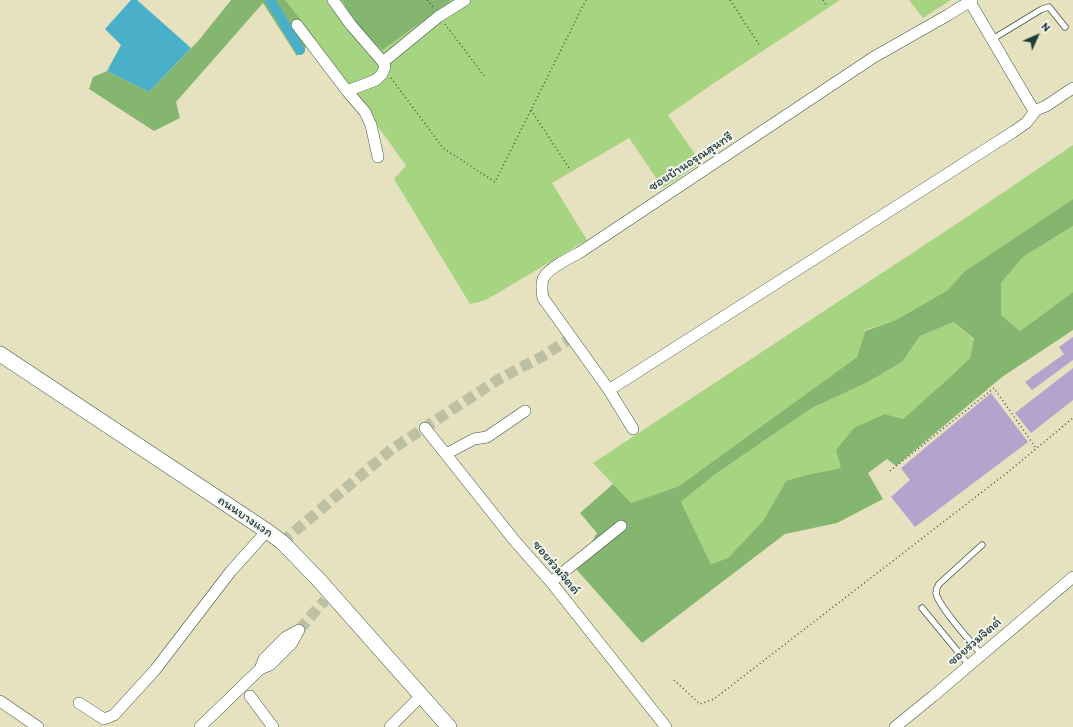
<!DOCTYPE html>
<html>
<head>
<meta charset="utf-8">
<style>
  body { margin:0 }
  #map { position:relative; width:1073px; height:727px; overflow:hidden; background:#e6e1bf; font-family:Itim,sans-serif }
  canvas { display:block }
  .north { position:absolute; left:1017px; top:16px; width:40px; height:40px; -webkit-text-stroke:3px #f6f6f2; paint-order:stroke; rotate:45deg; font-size:11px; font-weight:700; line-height:16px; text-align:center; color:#1f3d34 }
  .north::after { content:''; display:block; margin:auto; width:14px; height:18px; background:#1f3d34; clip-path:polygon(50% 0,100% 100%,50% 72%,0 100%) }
</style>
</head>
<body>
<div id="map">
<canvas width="1073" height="727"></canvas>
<div class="north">N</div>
</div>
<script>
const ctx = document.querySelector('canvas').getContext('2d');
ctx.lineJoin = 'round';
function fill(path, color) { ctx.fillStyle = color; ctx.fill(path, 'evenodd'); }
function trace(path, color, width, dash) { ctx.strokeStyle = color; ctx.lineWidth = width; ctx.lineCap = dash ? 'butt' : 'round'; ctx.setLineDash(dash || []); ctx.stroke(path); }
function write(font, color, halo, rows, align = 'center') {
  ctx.font = font + ' Itim,"Playpen Sans Thai",sans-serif'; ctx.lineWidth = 4; ctx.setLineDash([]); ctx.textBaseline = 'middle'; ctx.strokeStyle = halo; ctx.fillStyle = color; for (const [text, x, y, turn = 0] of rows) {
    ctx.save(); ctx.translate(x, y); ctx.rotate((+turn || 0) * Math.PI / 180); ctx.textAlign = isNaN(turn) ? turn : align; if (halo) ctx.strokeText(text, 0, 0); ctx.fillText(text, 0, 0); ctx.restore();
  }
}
fill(new Path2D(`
  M283 0H342L355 23 423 20 452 0H840L711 85 668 115 701 163 663 188 629 138 552 183 587 240 486 300 470 304 394 179 406 166 390 143Z
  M909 0H951L923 18Z
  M1073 145V199L965 271 948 290 896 320 865 330 857 357 679 486 631 503 593 463 964 219Z
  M1073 226V292L1020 331 1001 315V283L1023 257Z
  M954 322 974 340 970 358 949 378 903 419 885 414 841 468 806 475 786 481 763 521 728 558 711 564 681 502 714 475 812 408 868 382 902 362 920 336Z`), '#a6d481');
fill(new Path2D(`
  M231 0H285L315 38 297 56 263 3 176 102 180 118 154 131 89 89 93 77 107 71 149 92 199 40Z
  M342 0H452L382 50 355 23Z
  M1073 199V226L1023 257 1001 283V315L1020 331 1073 292V330L1002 377 896 466 887 459 868 473 883 499 837 523 785 534 642 643 576 569 597 533 580 513 613 484 631 503 679 486 857 357 865 331 896 320 948 290 965 271ZM954 322 974 339 970 358 949 378 903 419 885 414 854 428 836 450 841 468 806 475 786 481 763 521 728 558 711 564 681 502 714 475 812 408 868 382 902 362 920 336Z`), '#84b66f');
fill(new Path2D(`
  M131 0H137L191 48 149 92 107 71 121 45 105 29Z`), '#4ab0c9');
trace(new Path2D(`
  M270 0 300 50`), '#4ab0c9', 10);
fill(new Path2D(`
  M1073 337V360L1032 390 1025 382 1064 354 1059 347Z
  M1073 368V400L1031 433 1015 413Z
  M991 393 1028 442 915 527 891 497 910 480 901 468Z`), '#b4a3cc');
trace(new Path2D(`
  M282 542 392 449 499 379 543 356 571 338
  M299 630 325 600`), '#bec0a3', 11, [11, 5.5]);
const lane = new Path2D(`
  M991 40 1042 9 1049 7 1065 27
  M922 608 969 665
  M981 654C971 642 938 606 936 593 936 589 937 587 939 584L982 545`);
const street = new Path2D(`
  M297 25 347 91 376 80 382 74 385 67 383 62 351 25 333 0
  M383 62 438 17 465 0
  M347 91 365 112 371 125 378 157
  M1034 111 1046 106 1073 88
  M609 390 1013 132 1026 123 1034 113V111L970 2
  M425 428 514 540 551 582 666 727
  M633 429 609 390 543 298C542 292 541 285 543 279 547 269 569 258 579 253L874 57 948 15 972 0
  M446 454 474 439 487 437 525 411
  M551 582 621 526
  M260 669 270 665 292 643 299 630
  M250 696 273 727
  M0 701 38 727
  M79 703 104 719 114 715 155 670 231 571 267 531
  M200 727 260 669 264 659 286 637 297 631
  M390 727 421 696
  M895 727 932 697 1073 577`);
const secondary = new Path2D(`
  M0 354 267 531 282 542 318 579 449 727`);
trace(lane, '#3d5649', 7);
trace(street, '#3d5649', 12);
trace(secondary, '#3d5649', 16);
trace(new Path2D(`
  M427 0 434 8
  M730 0 760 46
  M823 0 827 6
  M445 24 485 77
  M391 78 443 148 495 182 586 0
  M531 110 569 168
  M890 471 994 388 1036 448
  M674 680 700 704 714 699 1008 472 1073 418`), '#3d5649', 1.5, [1, 3]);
trace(lane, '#fff', 5.5);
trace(street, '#fff', 11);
trace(secondary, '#fff', 15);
write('13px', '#1f3d34', '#f6f6f2', [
  ["ซอยบ้านอรุณสุนทรี",691,162,-33],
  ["ถนนบางแวก",245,517,34],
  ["ซอยร่วมจิตต์",556,568,50],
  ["ซอยร่วมจิตต์",975,642,-41]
]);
</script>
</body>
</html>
